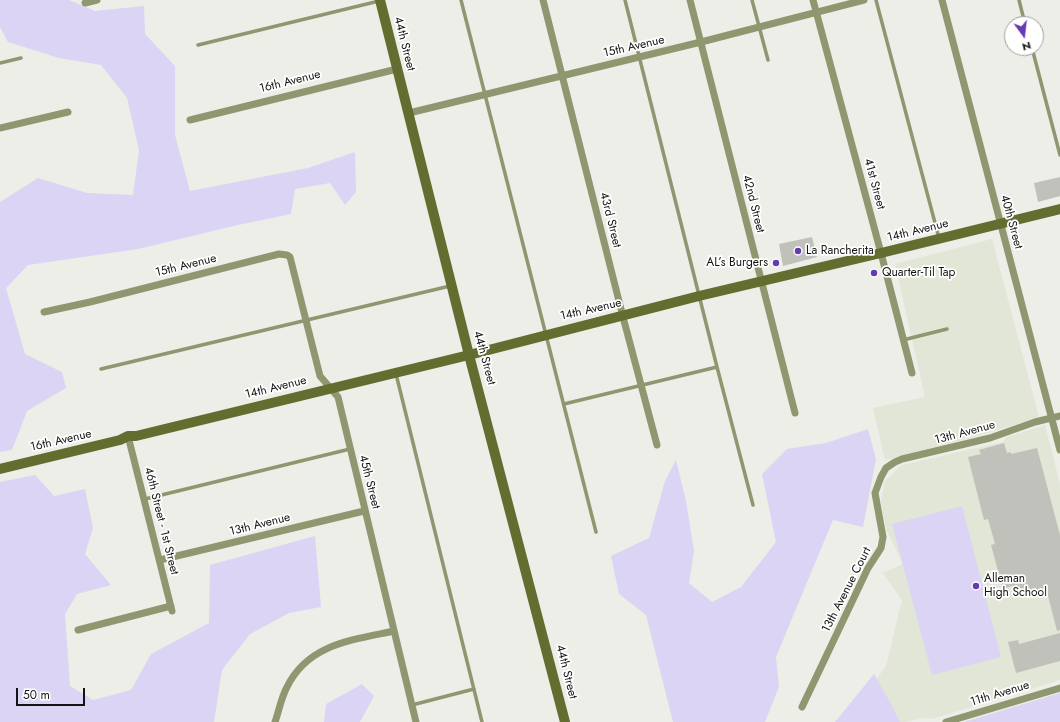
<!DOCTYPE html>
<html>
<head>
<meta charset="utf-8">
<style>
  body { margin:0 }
  #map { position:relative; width:1060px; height:722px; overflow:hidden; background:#eceee7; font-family:Jost,sans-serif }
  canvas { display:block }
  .north { position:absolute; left:1004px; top:16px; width:40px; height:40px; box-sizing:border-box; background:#fff; border:1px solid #a1a1a1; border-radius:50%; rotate:165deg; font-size:11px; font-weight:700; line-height:16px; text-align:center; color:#141513 }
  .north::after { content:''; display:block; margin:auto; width:14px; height:18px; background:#663ab2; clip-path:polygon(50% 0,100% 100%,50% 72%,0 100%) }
  .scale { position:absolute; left:16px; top:688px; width:69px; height:18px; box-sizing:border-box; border:2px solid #141513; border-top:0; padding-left:5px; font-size:12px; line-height:14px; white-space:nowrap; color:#141513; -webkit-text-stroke:3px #fff; paint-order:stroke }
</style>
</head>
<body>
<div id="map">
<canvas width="1060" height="722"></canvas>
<div class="north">N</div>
<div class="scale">50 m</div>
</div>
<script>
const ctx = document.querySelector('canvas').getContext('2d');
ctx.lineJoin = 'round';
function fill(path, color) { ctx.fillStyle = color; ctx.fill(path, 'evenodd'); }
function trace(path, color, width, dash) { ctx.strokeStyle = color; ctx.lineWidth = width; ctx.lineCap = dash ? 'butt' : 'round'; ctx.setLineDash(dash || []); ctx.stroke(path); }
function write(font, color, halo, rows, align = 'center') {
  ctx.font = font + ' Jost,sans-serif'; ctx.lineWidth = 3.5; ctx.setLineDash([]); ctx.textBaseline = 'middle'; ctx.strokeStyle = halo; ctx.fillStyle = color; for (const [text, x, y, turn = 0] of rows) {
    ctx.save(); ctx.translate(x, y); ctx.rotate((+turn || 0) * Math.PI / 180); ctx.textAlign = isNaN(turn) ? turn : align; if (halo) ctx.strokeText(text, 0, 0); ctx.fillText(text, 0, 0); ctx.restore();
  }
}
fill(new Path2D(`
  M992 239 1039 417 978 436 885 460 873 408 925 397 895 264Z
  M1045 425 1060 484V680L932 719 923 718 905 722H846L886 666 902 600 883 573 903 564 886 529 883 513 881 501 885 481 902 465 1003 442 1007 437Z`), '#e2e6d7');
fill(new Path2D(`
  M0 0H69L95 11 144 6 145 34 175 66V135L190 191 308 168 355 152 356 192 345 205 330 183 295 189 291 214 238 225 138 249 28 265 6 288 25 354 62 372 66 388 27 411 12 450 0 452V202L38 178 87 193 133 195 139 150 127 98 101 65 59 58 8 42 0 27Z
  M868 429 876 459 863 527 833 520 776 657 779 687 765 722H673L646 615 619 594 611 556 649 538 665 481 676 460 686 501 694 551 689 583 712 602 741 587 776 542 762 474 787 449 826 443Z
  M35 475 54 496 85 489 93 528 85 554 111 585 77 594 65 614 70 686 93 700 131 690 151 654 209 623 210 565 315 536 321 607 289 613 250 634 222 670 214 722H0V482Z
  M962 506 1001 657 932 675 892 524Z
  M874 674 891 704 900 722H835Z
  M362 684 374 696 360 722H324L326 704Z
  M1060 693V722H964Z`), '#dbd4f4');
fill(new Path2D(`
  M1060 177V196L1038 202 1034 183Z
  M812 237 817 257 783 266 779 244Z
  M1004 443 1007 453 1011 452V454L1037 448 1060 535V630L1057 631 1046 588 1015 596 1012 586 1003 589 991 545 995 544 988 519 984 520 968 457 981 454 979 450Z
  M1060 633V661L1016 673 1008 642 1018 640 1019 644Z`), '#bfc1ba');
trace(new Path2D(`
  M461 0 596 532
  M625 0 717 367 753 505
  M752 0 768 60
  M876 0 939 238
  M1019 0 1025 24
  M198 45 379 1
  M1032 48 1060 155
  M0 63 21 58
  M903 340 947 329
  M101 369 450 286
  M396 374 482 722
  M564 404 717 367
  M145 499 350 449
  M412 705 474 689`), '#8e976f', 3.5);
trace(new Path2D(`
  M543 0 623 317 657 445
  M690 0 795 413
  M813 0 881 253 912 373
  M942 0 1060 450
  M85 3 97 0
  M409 113 701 42 864 0
  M190 120 397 69
  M0 128 68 112
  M44 312 90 302 279 254 287 255 290 257 320 376 338 397 416 722
  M128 436 172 611
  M160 560 364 511
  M78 630 171 606
  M802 707 868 568 881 548 883 537 875 493 881 477 886 468 895 462 902 459 990 438 1035 422 1060 416
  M275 722C279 711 281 698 287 687 308 644 352 640 394 631
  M946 722 1060 688`), '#8e976f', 7);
trace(new Path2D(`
  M380 0 469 355 565 722
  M0 469 120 440 128 436H136L469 355 699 296 881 253 1060 209`), '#626d2f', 10);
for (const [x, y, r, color] of [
  [798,251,4,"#663ab2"],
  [776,263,4,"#663ab2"],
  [874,273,4,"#663ab2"],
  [976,586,4,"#663ab2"]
]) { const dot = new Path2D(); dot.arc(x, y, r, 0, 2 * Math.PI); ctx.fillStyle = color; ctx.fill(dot); trace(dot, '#fff', 1.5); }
write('12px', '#141513', '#fff', [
  ["44th Street",404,44,76],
  ["15th Avenue",634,47,-13],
  ["16th Avenue",290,82,-14],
  ["41st Street",874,184,75],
  ["42nd Street",753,204,76],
  ["43rd Street",610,220,76],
  ["40th Street",1011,222,75],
  ["14th Avenue",918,231,-14],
  ["15th Avenue",186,266,-14],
  ["14th Avenue",591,310,-13],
  ["44th Street",484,358,75],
  ["14th Avenue",276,388,-14],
  ["13th Avenue",965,433,-15],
  ["16th Avenue",61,441,-13],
  ["45th Street",369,482,76],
  ["46th Street - 1st Street",161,521,76],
  ["13th Avenue",260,525,-14],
  ["13th Avenue Court",847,590,-63],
  ["44th Street",566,672,76],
  ["11th Avenue",1000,694,-17]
]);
write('12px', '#141513', '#fff', [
  ["La Rancherita",806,251],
  ["AL’s Burgers",768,263,"right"],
  ["Quarter-Til Tap",882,273],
  ["Alleman",984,579],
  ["High School",984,593]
], 'left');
</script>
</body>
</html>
